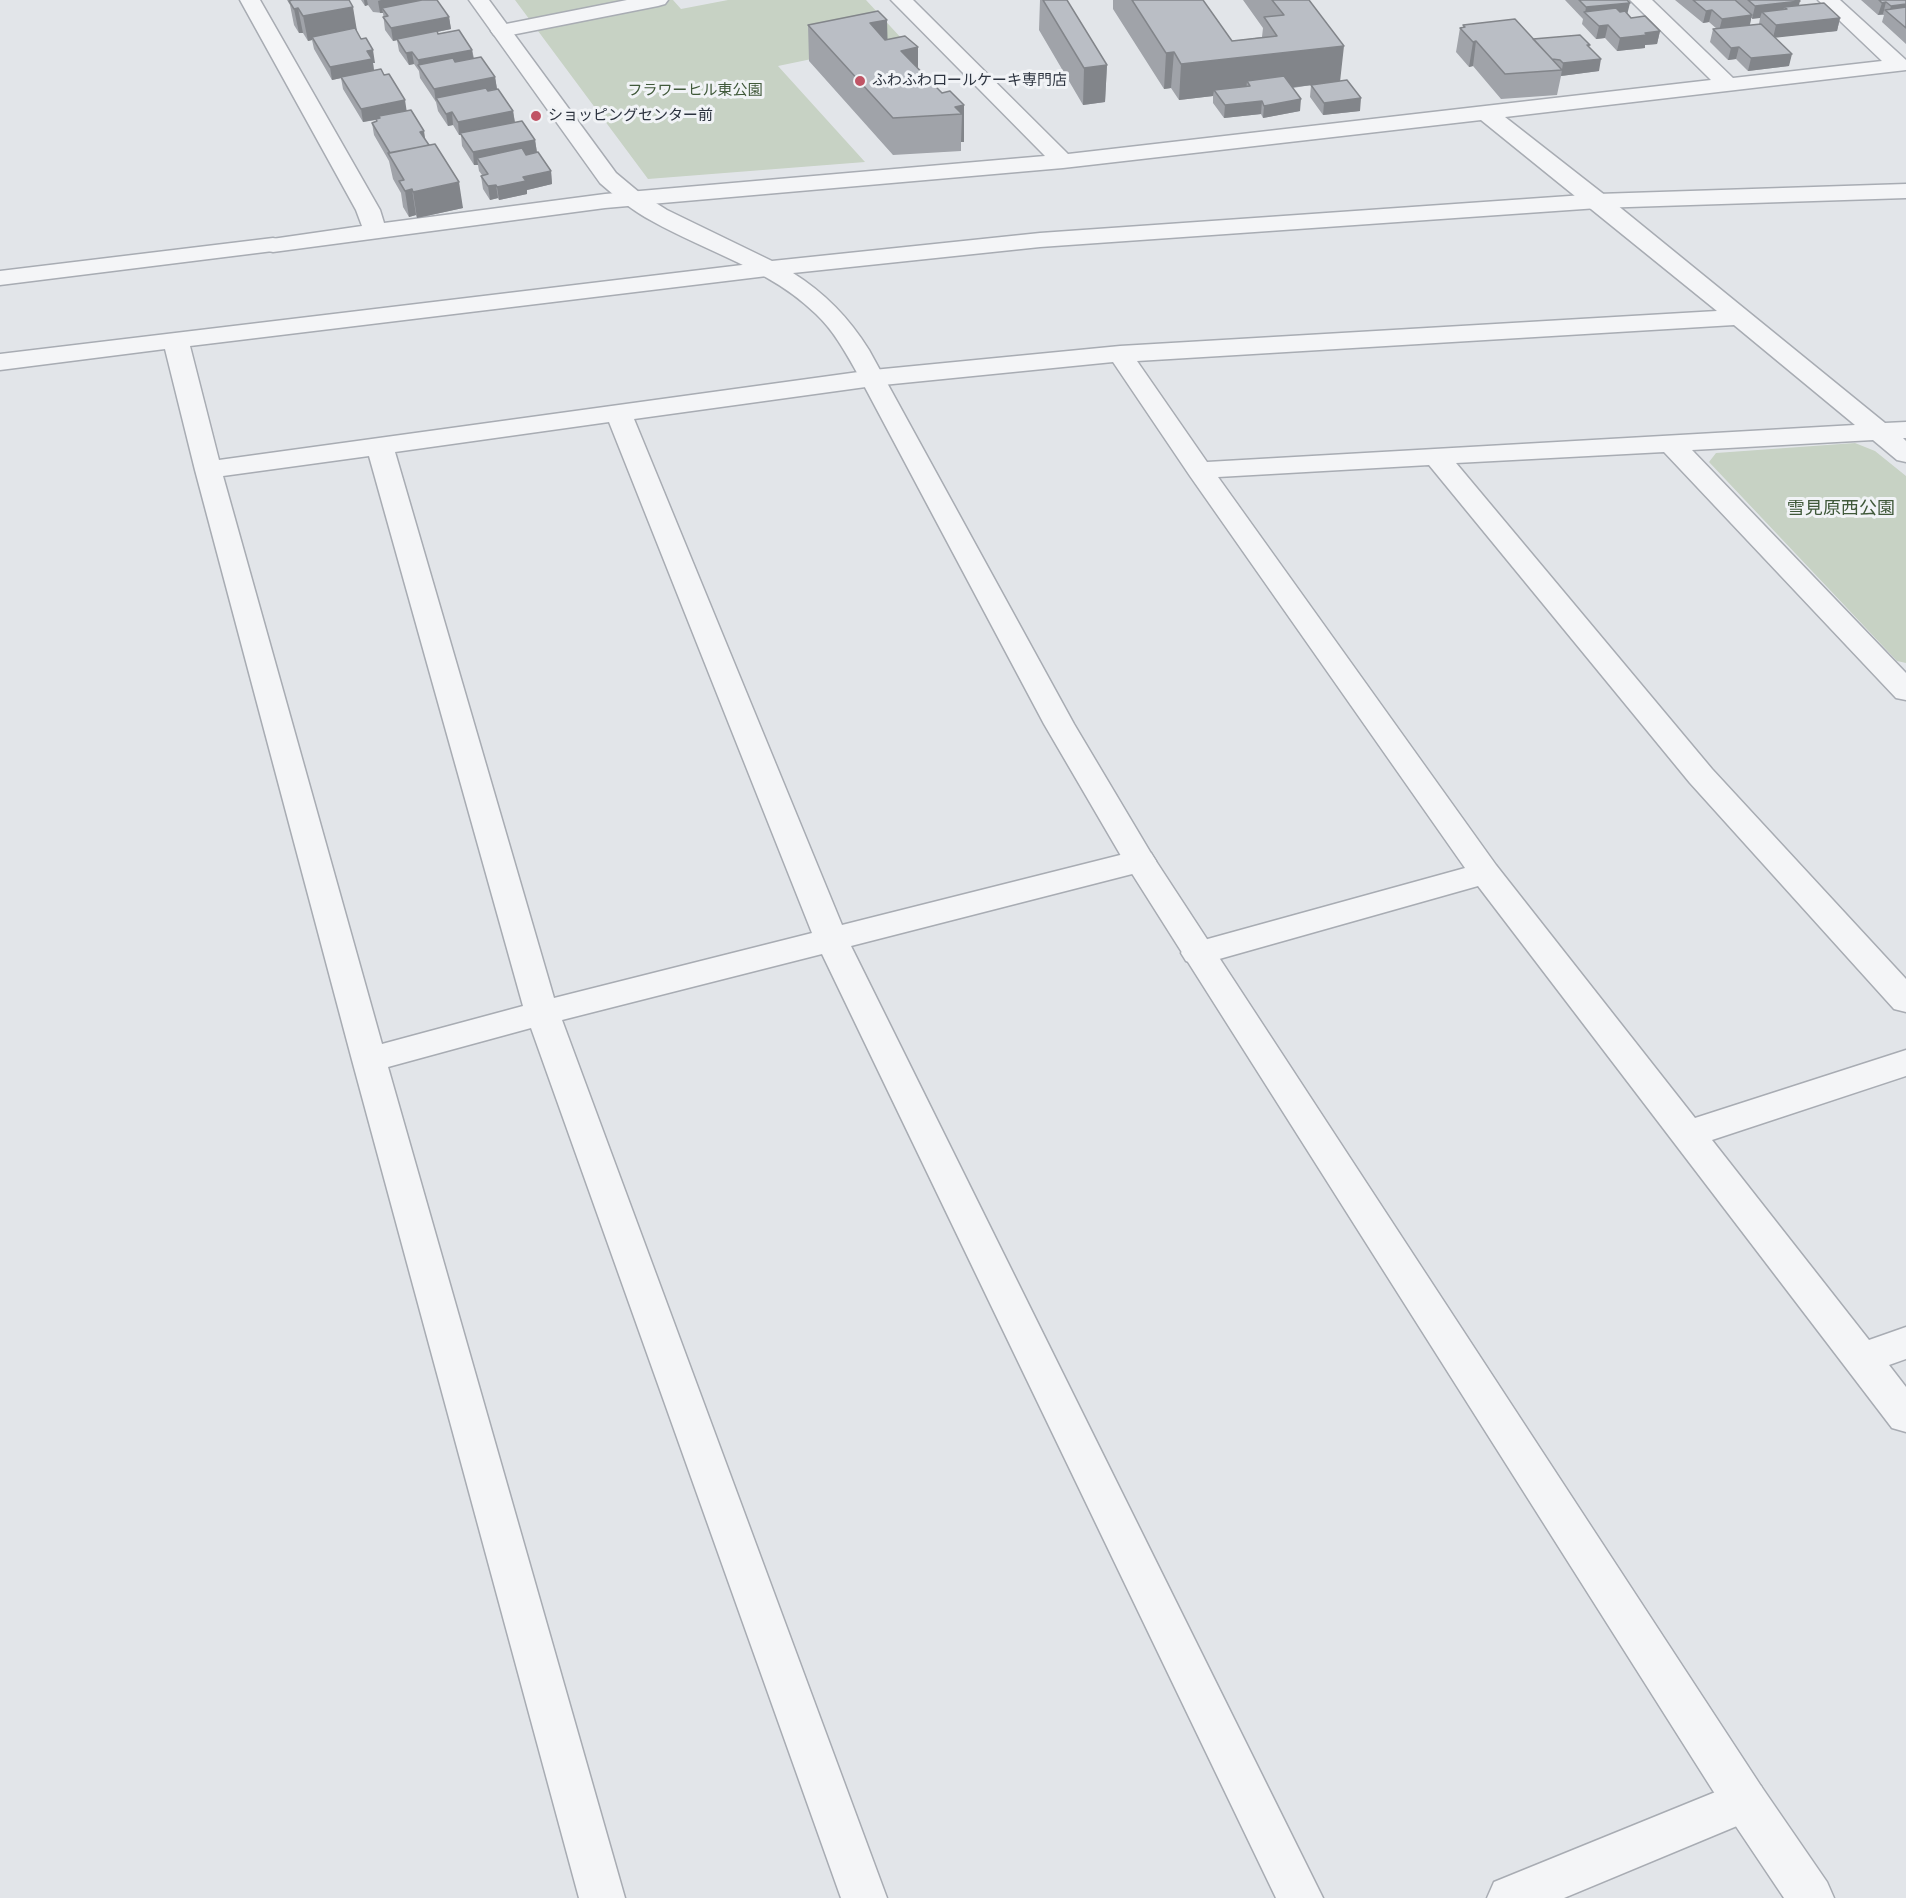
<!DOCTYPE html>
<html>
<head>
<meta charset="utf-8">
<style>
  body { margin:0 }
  canvas { display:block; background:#e2e5e9 }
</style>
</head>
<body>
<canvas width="1906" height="1898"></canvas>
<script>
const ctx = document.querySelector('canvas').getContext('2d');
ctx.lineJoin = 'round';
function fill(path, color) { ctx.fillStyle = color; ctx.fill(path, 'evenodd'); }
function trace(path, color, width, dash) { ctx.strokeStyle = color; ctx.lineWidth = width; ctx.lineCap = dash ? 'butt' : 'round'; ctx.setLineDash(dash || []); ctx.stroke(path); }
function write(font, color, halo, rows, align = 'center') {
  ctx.font = font + ' "Varela Round","Noto Sans JP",sans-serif'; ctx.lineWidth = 6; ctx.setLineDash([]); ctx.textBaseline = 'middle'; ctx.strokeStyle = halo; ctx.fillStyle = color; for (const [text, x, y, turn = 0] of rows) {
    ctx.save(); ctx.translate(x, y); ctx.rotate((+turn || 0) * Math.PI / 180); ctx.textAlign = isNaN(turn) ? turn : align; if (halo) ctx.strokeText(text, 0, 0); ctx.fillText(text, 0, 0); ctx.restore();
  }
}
fill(new Path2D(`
  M515 0H673L681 9 728 0H866L903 40 778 66 865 162 648 179Z
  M1855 443 1875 451 1906 476V663L1897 661 1709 462 1716 453Z`), '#c7d2c4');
const service = new Path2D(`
  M273 238 281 240 285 245 281 250 0 285V271Z`);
const minor = new Path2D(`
  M240 0H260L380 210 384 223 605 194 1045 156 891 0H913L1068 154 1711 80 1630 0H1652L1733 78 1882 61 1818 0H1840L1906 60V70L1505 117 1606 196 1885 423 1906 422V438H1903L1906 441V462L1897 460 1873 440 1692 450 1906 673V700L1896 698 1664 452 1456 463 1712 769 1906 979V1012L1894 1009 1690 783 1429 465 1218 477 1496 865 1695 1118 1906 1050V1076L1712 1140 1869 1340 1906 1327V1359L1889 1365 1906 1387V1432L1892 1428 1478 886 1198 965 1186 961 1181 953 1186 945 1465 868 1190 476 1113 362 873 386 634 419 842 925 1140 850 1151 853 1156 861 1151 869 1140 872 851 946 1323 1898H1276L822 954 562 1020 887 1898H841L531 1028 388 1067 625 1898H579L352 1060 195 470 165 349 0 370V354L767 262 776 264 779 269 776 274 767 276 190 346 219 460 873 370 1120 346 1717 311 1481 120 1063 168 605 208 273 252 265 250 261 245 265 240 362 226 356 210ZM1734 325 1855 425 1207 462 1137 361ZM609 422 812 933 554 998 395 452ZM369 456 523 1006 382 1044 223 476Z
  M627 0H668L665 4 658 6 501 37 494 35 491 31 494 27 501 25Z
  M1745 1780 1761 1786 1767 1801 1761 1816 1564 1898H1487L1494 1882Z`);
const tertiary = new Path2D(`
  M469 0H489L616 173 640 193 667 210 772 261 1040 233 1598 194 1906 184V198L1598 208 1040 247 793 273C825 293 849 318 869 350L1074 724 1152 855 1761 1786 1827 1882 1834 1898H1784L1729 1816 1124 861 1044 724 860 378C847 355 835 332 816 314 770 269 707 252 652 221 633 211 616 197 600 183Z`);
trace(service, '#a8acb3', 3);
trace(minor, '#a8acb3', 3);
trace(tertiary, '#a8acb3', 3);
fill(service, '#f4f5f7');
fill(minor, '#f4f5f7');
fill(tertiary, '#f4f5f7');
fill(new Path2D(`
  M287 0H349L357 32 375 63H373L374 70 407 111 425 140 463 208 417 218 416 215 409 217 403 207 401 193 393 179 389 161 374 135 372 123 376 122V120L363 122 343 89 341 78 332 80 314 49 312 40 308 41 303 33H299L294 25 290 5Z
  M361 0H437L449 17 451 29 437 32 438 34 472 50 474 58 495 77 497 89 513 111 515 122 535 140 537 152 551 171 552 184 527 190V194L499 200 498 198 490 200 483 189 481 176 482 175 479 171 478 165H474L462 146 461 135H459L453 125 448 126 438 111 436 102 420 78 419 71 414 64 409 65 399 51 397 40 393 41 385 30 383 13 373 12 368 5 365 6Z
  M1040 0H1067L1107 65 1105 102 1083 105 1039 30Z
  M1113 0H1203L1232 41 1262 37 1263 28 1243 0H1309L1340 81 1360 111 1323 115 1310 97 1311 85 1293 88 1300 111 1263 118 1261 114 1224 118 1213 103V96L1179 100 1171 88 1164 89 1113 9Z
  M1565 0H1627V14L1631 18 1660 31 1657 44 1645 45V48L1617 51 1605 38 1596 39 1582 24 1583 19Z
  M1675 0H1799V6L1840 18 1837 31 1775 37 1789 66 1748 71 1736 59 1728 60 1710 42 1713 29H1717L1709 22 1703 23ZM1751 18H1760L1759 24 1750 25Z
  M1861 0H1906V44L1882 22 1884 15H1878Z
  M808 25 888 40 918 47V69L942 93 964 105V142H961V151L893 155 809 61Z
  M1463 25 1533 39 1590 45 1589 47 1599 71 1561 76 1557 95 1501 99 1473 66 1469 67 1456 52 1460 28 1463 27Z`), '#a0a3a9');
fill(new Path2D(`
  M364 0H367L368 5 365 6Z
  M381 0H432L382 8 383 13H380L378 1Z
  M1800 1 1797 13 1784 7 1783 15 1762 12 1760 18 1752 19 1755 6Z
  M1886 2 1883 14 1878 15 1882 3Z
  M1630 3 1627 15 1585 13 1586 7Z
  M1906 4V16L1889 13 1891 6Z
  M353 7 357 31 314 40 312 37V40L308 41 303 16Z
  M298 8 303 33H299L294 9Z
  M1712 10 1709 22 1703 23 1706 11Z
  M1752 15 1749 28 1719 31 1722 19Z
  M449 17 451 29 393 41 391 28Z
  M1840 18 1837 31 1773 38 1776 25Z
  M887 20 888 56 870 23Z
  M1608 25 1605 38 1596 39 1599 26Z
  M1660 31 1657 44 1645 45V48L1617 51 1620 38 1645 33Z
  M1476 41 1473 66 1469 67 1473 42Z
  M1344 46 1340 82 1250 92V86L1247 81 1246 93 1214 90 1213 96 1179 100 1181 64Z
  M918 47V84L901 51Z
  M1739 47 1736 59 1728 60 1731 48Z
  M373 50 375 63H373L374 71 332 80 330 67 367 51Z
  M472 50 474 63 419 67 418 60Z
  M412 52 414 64 409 65 406 53Z
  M1174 52 1171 88 1164 89 1166 53Z
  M1792 54 1789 66 1748 71 1751 58Z
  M1601 59 1599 71 1561 76 1563 63Z
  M1107 65 1105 102 1083 105 1084 68Z
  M495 77 497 89 436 98V102L434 89Z
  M1361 98 1360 111 1323 115 1324 103Z
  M1301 99 1300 111 1263 118 1264 106Z
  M405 100 407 113 379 116V119L363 122 361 109Z
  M1262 101 1261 114 1224 118 1225 105Z
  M964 105V142H961L962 114 955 107Z
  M513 111 515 124 460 133 461 135H459L458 122Z
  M452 112 453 125 448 126 446 114Z
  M424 131 426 144 420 132Z
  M535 140 537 153 481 164 477 158 478 165H474L473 152Z
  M551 171 552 184 527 190V194L499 200 497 187 523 177Z
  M459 182 463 208 417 218 413 192Z
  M496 185 498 198 490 200 488 186Z
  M412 189 416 215 409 217 405 191Z`), '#82858a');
const building = new Path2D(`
  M292 0H349L353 7 303 16 298 8 294 9 289 1Z
  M422 0H437L449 17 391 28 383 17 388 16 382 8Z
  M1043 0H1067L1107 65 1084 68Z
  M1132 0H1203L1232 41 1277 36 1264 17 1284 15 1272 0H1309L1344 46 1181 64 1174 52 1166 53Z
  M1579 0H1627L1630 3 1586 7Z
  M1693 0H1735L1752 15 1722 19 1712 10 1706 11Z
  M1748 0H1799L1800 1 1755 6Z
  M1879 0H1906V4L1891 6 1886 2 1882 3Z
  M1824 3 1840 18 1776 25 1762 12 1787 9 1784 7Z
  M1906 7V28L1885 10Z
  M1616 8 1620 12 1625 11 1631 18 1645 16 1660 31 1645 33 1647 35 1620 38 1608 25 1599 26 1584 12Z
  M878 11 887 20 870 23 885 40 905 36 918 47 901 51 942 93 950 91 964 105 955 107 962 114 893 118 808 25Z
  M1515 19 1562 70 1505 74 1476 41 1473 42 1460 28 1465 27 1463 25Z
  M1761 24 1792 54 1751 58 1739 47 1731 48 1713 29Z
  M355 28 361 39 366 38 373 50 367 51 372 59 330 67 312 37Z
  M459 30 472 50 418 60 412 52 406 53 397 39 437 31 438 34Z
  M1580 35 1590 45H1587L1601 59 1563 63 1560 60 1552 59 1533 39Z
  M481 57 495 77 434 89 418 65 453 58 455 62Z
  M381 69 384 75 389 74 405 100 361 109 341 77Z
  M1284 76 1301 99 1264 106 1262 101 1225 105 1214 90 1250 86 1247 81Z
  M1347 80 1361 98 1324 103 1311 85Z
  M486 88 488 91 498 89 513 111 458 122 452 112 446 114 436 98Z
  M411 110 424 131 420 132 429 145 390 153 372 123 377 121 376 119 380 118 379 116Z
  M522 121 535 140 473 152 460 133Z
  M435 144 459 182 413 192 412 189 405 191 399 181 404 180 388 153Z
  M522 148 526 155 538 152 551 171 523 177 526 181 497 187 496 185 488 186 481 176 488 174 477 158Z`);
fill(building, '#babec5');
trace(building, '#82858a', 1.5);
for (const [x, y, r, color] of [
  [860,81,6,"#c05465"],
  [536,116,6,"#c05465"]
]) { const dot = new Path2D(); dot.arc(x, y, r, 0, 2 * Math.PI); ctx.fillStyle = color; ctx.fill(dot); trace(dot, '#f1f3f6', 2); }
write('15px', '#2c333f', '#f1f3f6', [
  ["ふわふわロールケーキ専門店",872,81],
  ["ショッピングセンター前",548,116]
], 'left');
write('15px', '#40593a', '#f1f3f6', [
  ["フラワーヒル東公園",695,91]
]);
write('18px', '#40593a', '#f1f3f6', [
  ["雪見原西公園",1841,509]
]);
</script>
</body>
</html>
